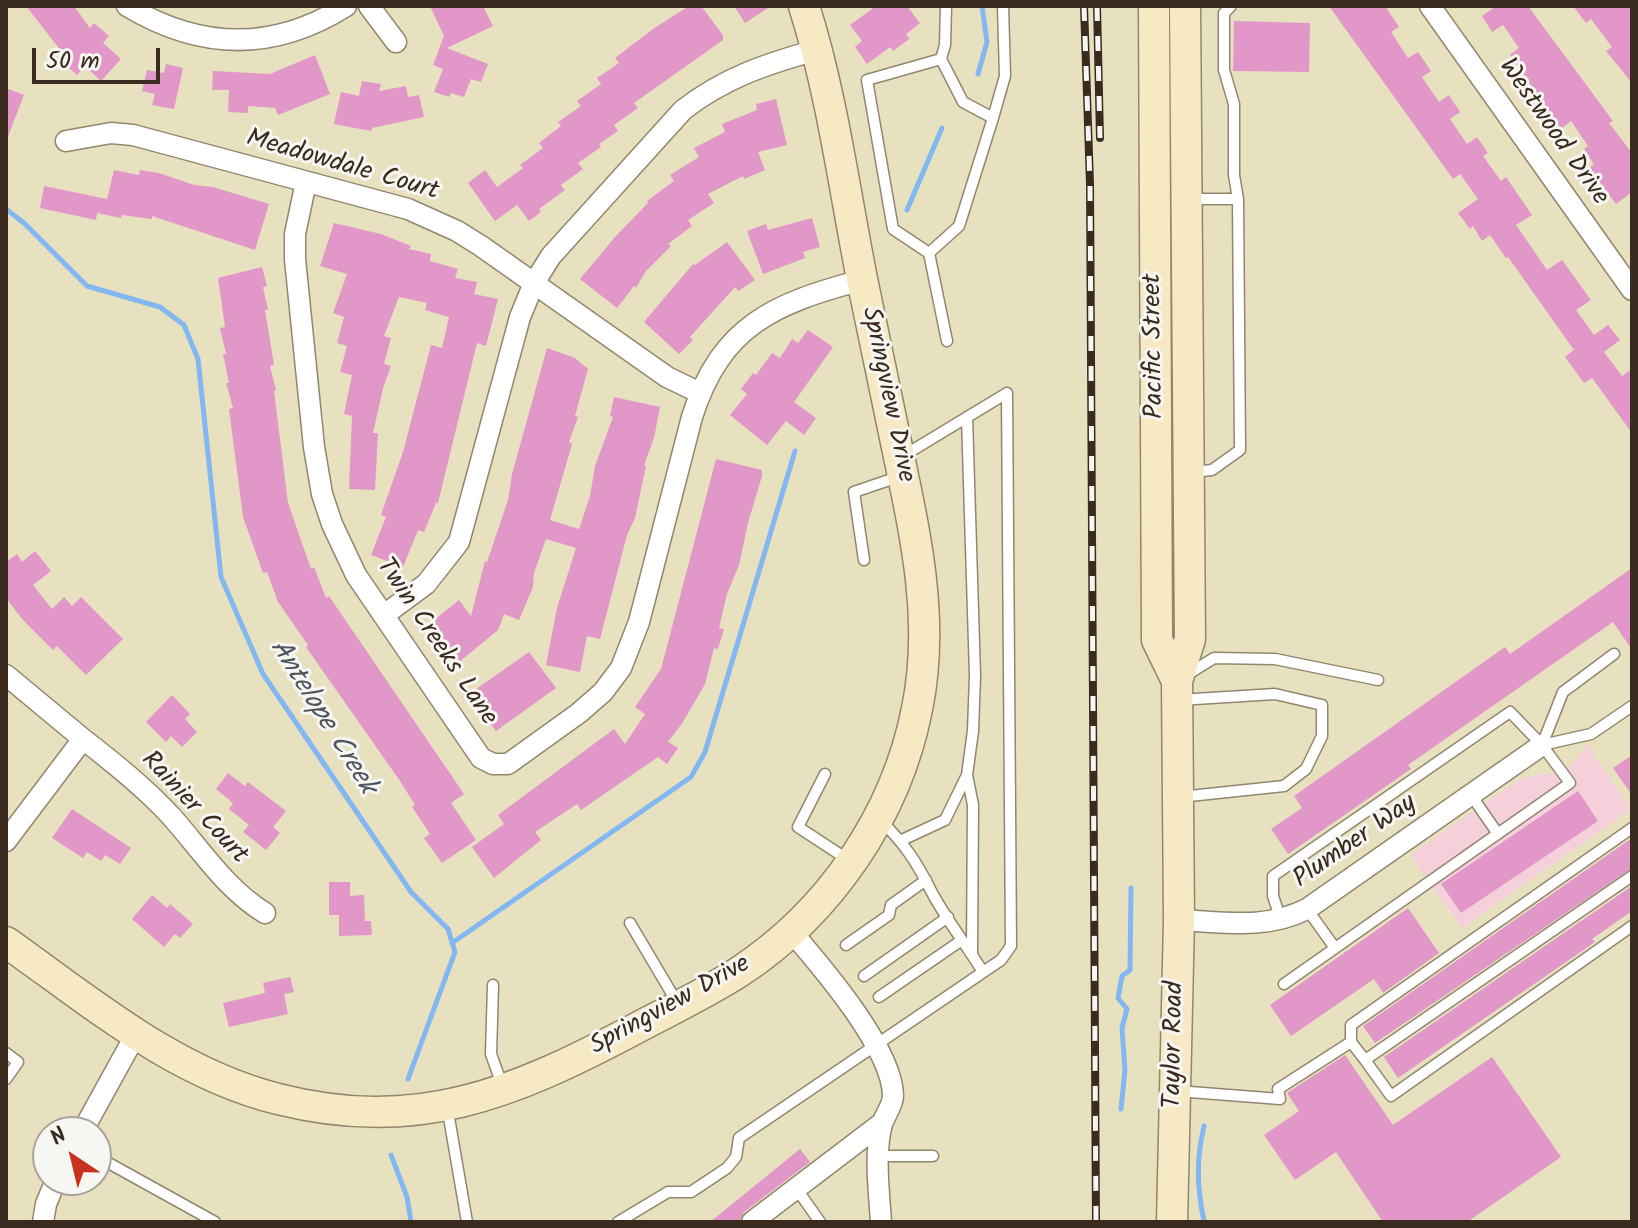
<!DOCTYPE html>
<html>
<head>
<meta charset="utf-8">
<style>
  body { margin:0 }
  #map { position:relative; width:1638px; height:1228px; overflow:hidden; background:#e8e1bf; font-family:Kalam,sans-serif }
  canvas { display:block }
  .frame { position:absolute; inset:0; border:8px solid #3b2a1e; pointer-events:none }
  .north { position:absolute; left:32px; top:1116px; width:80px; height:80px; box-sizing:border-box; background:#f6f6f2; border:2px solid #aba49d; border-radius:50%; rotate:325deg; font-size:22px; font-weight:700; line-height:32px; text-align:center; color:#3b2a1e }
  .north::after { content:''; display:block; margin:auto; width:28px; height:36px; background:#c8321e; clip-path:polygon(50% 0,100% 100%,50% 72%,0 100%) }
  .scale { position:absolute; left:32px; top:48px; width:128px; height:36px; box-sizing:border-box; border:4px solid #3b2a1e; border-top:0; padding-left:10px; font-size:24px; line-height:28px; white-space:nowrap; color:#3b2a1e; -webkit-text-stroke:6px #f6f6f2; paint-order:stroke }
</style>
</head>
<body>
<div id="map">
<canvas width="1638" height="1228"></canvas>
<div class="frame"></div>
<div class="north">N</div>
<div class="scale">50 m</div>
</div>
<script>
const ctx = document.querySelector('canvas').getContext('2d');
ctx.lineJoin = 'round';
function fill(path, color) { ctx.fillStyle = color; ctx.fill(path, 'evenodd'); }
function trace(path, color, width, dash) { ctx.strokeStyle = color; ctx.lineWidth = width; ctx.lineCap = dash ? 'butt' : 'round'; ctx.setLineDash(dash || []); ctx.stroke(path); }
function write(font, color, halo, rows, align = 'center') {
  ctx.font = font + ' Kalam,sans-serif'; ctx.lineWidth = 6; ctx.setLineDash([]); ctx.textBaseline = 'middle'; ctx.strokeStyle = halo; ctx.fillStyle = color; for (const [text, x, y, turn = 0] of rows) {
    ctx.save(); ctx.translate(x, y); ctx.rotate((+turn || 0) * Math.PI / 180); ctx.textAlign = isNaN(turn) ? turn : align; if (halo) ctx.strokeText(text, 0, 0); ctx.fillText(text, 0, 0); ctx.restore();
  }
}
fill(new Path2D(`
  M1586 743 1631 809 1462 928 1410 855 1522 778 1558 772 1569 767 1583 751Z`), '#f5cfda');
trace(new Path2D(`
  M978 74 987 42 982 6
  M6 209 24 223 87 286 160 307 184 325 198 359 221 577 263 674 411 892 448 929 455 952 408 1079
  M907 210 942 128
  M452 943 691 777 705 752 795 451
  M1121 1109 1125 1070 1122 1028 1127 1009 1118 998 1122 976 1130 970 1131 888
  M1204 1126C1196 1160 1197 1188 1204 1221
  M391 1155 407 1197 411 1222`), '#83b7f1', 5);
fill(new Path2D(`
  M26 6H74L90 28 94 23 109 36 103 43 121 59 101 81 85 66 77 75 61 61 65 56Z
  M430 6H483L493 26 447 48 488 64 481 82 471 79 464 97 451 93 449 97 434 92 443 69 433 65 444 36Z
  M689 6H701L723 35V40L634 103 638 108 614 125 618 131 599 144 601 147 578 163 583 169 561 185 565 190 539 209 541 212 529 221 517 205 495 221 468 183 485 170 497 187 523 168 520 165 543 148 539 143 561 126 558 122 581 106 577 101 601 84 597 78 619 63 615 58 653 29Z
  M734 6H771L745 23Z
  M876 6H907L920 23 906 34 909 39 893 51 890 47 867 64 855 47 862 41 850 25Z
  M1329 6H1385L1399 27 1391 32 1408 58 1418 52 1431 71 1422 77 1439 102 1449 95 1460 112 1450 119 1467 144 1477 137 1488 153 1483 156 1501 181 1506 177 1532 215 1516 225 1534 251 1547 270 1562 260 1591 300 1576 310 1594 335 1608 325 1620 340 1604 352 1622 376 1632 369V433L1592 378 1584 383 1565 357 1574 350 1508 257 1506 258 1490 235 1482 241 1473 226 1470 229 1458 213 1478 199 1460 174 1453 179Z
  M1496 6H1528L1613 121 1609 123 1632 153V192L1616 204 1589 168 1594 164 1584 149 1588 146 1571 121 1561 129 1510 55 1519 48 1503 25 1492 32 1482 16Z
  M1573 6H1632V83L1606 51 1612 47 1591 19 1586 23Z
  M1234 21 1310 23 1309 72 1233 71Z
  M315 55 330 94 278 115 275 108 248 106V113L228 112 229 90H212L213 71 270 74Z
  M166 64 183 68 174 109 152 105 155 94 142 91 147 70 164 73Z
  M362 81 381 84 379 91 406 86 408 97 419 95 424 117 372 128 371 131 334 124 341 92 359 96Z
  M6 88 24 95 7 139H6Z
  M776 99 787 145 758 152 765 170 744 179 743 176 708 194 714 203 688 220 692 226 668 244 671 246 646 271 636 288 634 286 617 308 580 279 615 237 648 203 647 201 674 181 670 175 699 157 694 148 725 132 722 124 757 110 756 104Z
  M114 170 139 175 140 170 159 173 194 185 213 187 269 204 255 250 152 216V219L122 215 121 218 97 213 96 220 40 208 44 186 107 199Z
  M812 218 820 247 803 252 805 258 763 274 747 231 766 224 768 230Z
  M334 223 381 234 411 246 409 249 431 254 430 261 458 269 455 278 477 282 474 294 498 299 486 346 477 343 438 503H436L424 532 418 530 403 567 371 555 386 517 381 515 403 452 431 345 442 348 449 317 425 310 427 303 399 297 384 336 391 338 384 364 391 366 383 388 373 433H378L375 490 349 489 352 416 344 414 352 375 340 372 347 346 337 343 344 317 333 313 347 274 320 266Z
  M727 242 755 280 738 291 735 287 690 337 693 340 679 354 644 322 693 264 695 265Z
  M262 267 267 286 263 287 268 310H265L274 365 270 366 276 390 274 391 288 503 311 569 314 567 326 598 329 596 464 794 451 803 476 840 442 863 424 838 430 834 412 807 415 805 400 781 306 647 308 645 278 602 267 572 263 573 243 517 229 409 233 408 226 383H229L223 354H226L220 328 225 327 218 278Z
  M808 330 833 347 794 402 816 418 804 435 786 421 767 445 730 415 747 394 741 389 753 373 756 375 772 353 780 358 792 339 798 343Z
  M547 348 575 358 588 369 575 416 578 417 569 442 572 444 550 520 579 529 590 496 595 466 613 417 610 416 614 397 660 407 654 438 644 465 646 466 635 518 627 535 600 639 587 636 580 672 546 665 557 608 576 548 546 539 534 573 533 587 519 620 504 614 498 630 452 668 423 629 459 600 471 616 485 561 487 562 508 500 512 474Z
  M716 459 762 470V476L748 523 739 565 727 594 719 628 724 629 718 649 714 648 705 684 683 722 668 742 678 748 667 764 658 757 581 810 577 804 535 832 541 840 494 878 472 847 504 824 498 815 614 729 625 744 645 714 635 707 661 669Z
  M35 551 51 571 33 585 52 609 64 597 72 606 81 597 123 639 86 675 57 646 53 650 23 620 6 598V562L17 554 22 562Z
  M1632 568V650L1613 622 1408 765 1411 769 1288 854 1271 829 1302 808 1294 796 1505 647 1510 654Z
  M529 652 556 688 496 731 469 694Z
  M172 695 190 714 185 719 197 732 182 747 171 736 166 742 146 722Z
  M1632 755V795L1613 768Z
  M228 773 245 786 248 782 286 811 273 827 280 833 266 850 243 832 249 825 229 809 233 803 216 789Z
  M1578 791 1598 821 1461 913 1441 884Z
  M72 809 131 848 120 864 105 855 101 861 87 852 83 858 52 838Z
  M1632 838V868L1375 1043 1363 1026Z
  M329 882H350V896L364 895 365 921H371L372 935 339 936V915H329Z
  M1632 886V911L1592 939 1595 942 1398 1078 1384 1057Z
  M152 895 167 908 170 904 193 924 180 938 175 934 164 947 132 919Z
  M1408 908 1439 953 1383 993 1374 979 1291 1036 1270 1005Z
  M290 977 294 992 284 994 288 1014 229 1027 223 1003 265 993 263 983Z
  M1345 1055 1393 1125 1492 1057 1561 1157 1467 1222H1383L1336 1152 1295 1180 1264 1135 1299 1111 1287 1093Z
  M800 1149 810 1162 744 1212 739 1222H710Z`), '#e197c8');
const lane = new Path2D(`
  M946 6 945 45 941 59 867 80 893 229 929 253 959 226 993 118 1005 76 1003 6
  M941 59 963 102 993 118
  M1189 199H1238L1234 175V104L1224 70V13L1231 6
  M929 253 947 341
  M903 456 1007 393
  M1192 472 1212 470 1240 450 1238 199
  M864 560 854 492 901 476
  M1185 676 1214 658 1275 659 1378 680
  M1179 700 1275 694 1322 705V736L1306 769 1284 786 1180 797
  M1542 745 1563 692 1614 654
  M1542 745 1591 734 1632 706
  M825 774 798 827 850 861
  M967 775 973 805 972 953
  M1471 795 1498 834
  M882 822C903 842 916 861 929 887 944 917 966 944 983 972
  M1632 828 1351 1025V1042L1365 1060 1632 876
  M902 840 945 820 967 775 973 731 975 676 967 417
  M1307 909 1335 948
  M1281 920 1273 896V876L1510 712 1542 745 1570 783 1284 984
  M630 923 678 1004
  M846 945 889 915 891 905 926 880
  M864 976 948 917
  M493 985 491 1054 502 1085
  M879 997 962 940
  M6 1053 18 1062 6 1079
  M1365 1060 1391 1096 1632 926
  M1177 1091 1280 1099 1278 1089 1351 1042
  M447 1106 467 1222
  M96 1156 215 1222
  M879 1156H933
  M796 1188 820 1222
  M618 1222 668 1192H691L727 1168 736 1157 739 1138 1001 960 1011 946 1007 393`);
const street = new Path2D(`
  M127 6C200 50 273 52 346 6
  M369 6 396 42
  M1430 6 1632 290
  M66 141 111 133 133 135 408 209 457 231 481 246 667 377 700 393
  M306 182 295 234V259L314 447 322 494 332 524 356 575 481 758 493 764H508L579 713 603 692 621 668 639 622 692 417C721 325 775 303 862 280
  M384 615 426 584 459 542 520 317 534 283 551 256 683 110C724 78 766 64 816 50
  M6 675 83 739 6 841
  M83 739C114 763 144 787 171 816 202 851 226 889 265 913
  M1179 920C1225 922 1265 930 1307 909L1542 745
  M791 931C821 966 893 1049 893 1096 893 1105 885 1115 882 1124 874 1154 879 1191 881 1222
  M82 1132 136 1034
  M43 1222 46 1204 56 1180
  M752 1222 882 1123`);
const secondary = new Path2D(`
  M1154 6 1157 640 1177 681
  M6 942C91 1002 174 1073 278 1099 416 1134 512 1094 633 1030 668 1011 705 994 739 972 829 913 896 816 917 709 935 622 916 537 898 452 886 394 874 337 862 279 844 188 832 94 804 6
  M1172 1222 1179 920 1177 681 1190 639 1185 6`);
trace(lane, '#92866e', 13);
trace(street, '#92866e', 23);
trace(secondary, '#92866e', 33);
trace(lane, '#fff', 10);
trace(street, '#fff', 20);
trace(secondary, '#f6e9c3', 30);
const rail = new Path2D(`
  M1084 6 1090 184 1096 1222
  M1097 6 1100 138`);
trace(rail, '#3b2a1e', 8);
trace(rail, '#f6f6f2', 5, [15]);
write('26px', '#3b2a1e', '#f6f6f2', [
  ["Westwood Drive",1552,133,55],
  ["Meadowdale Court",342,167,16],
  ["Pacific Street",1156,346,-91],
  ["Springview Drive",886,395,78],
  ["Twin Creeks Lane",435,643,56],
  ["Rainier Court",193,809,47],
  ["Plumber Way",1356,843,-35],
  ["Springview Drive",671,1007,-29],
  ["Taylor Road",1176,1045,-89]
]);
write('italic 28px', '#51545d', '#f6f6f2', [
  ["Antelope Creek",321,718,58]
]);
</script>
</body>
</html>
